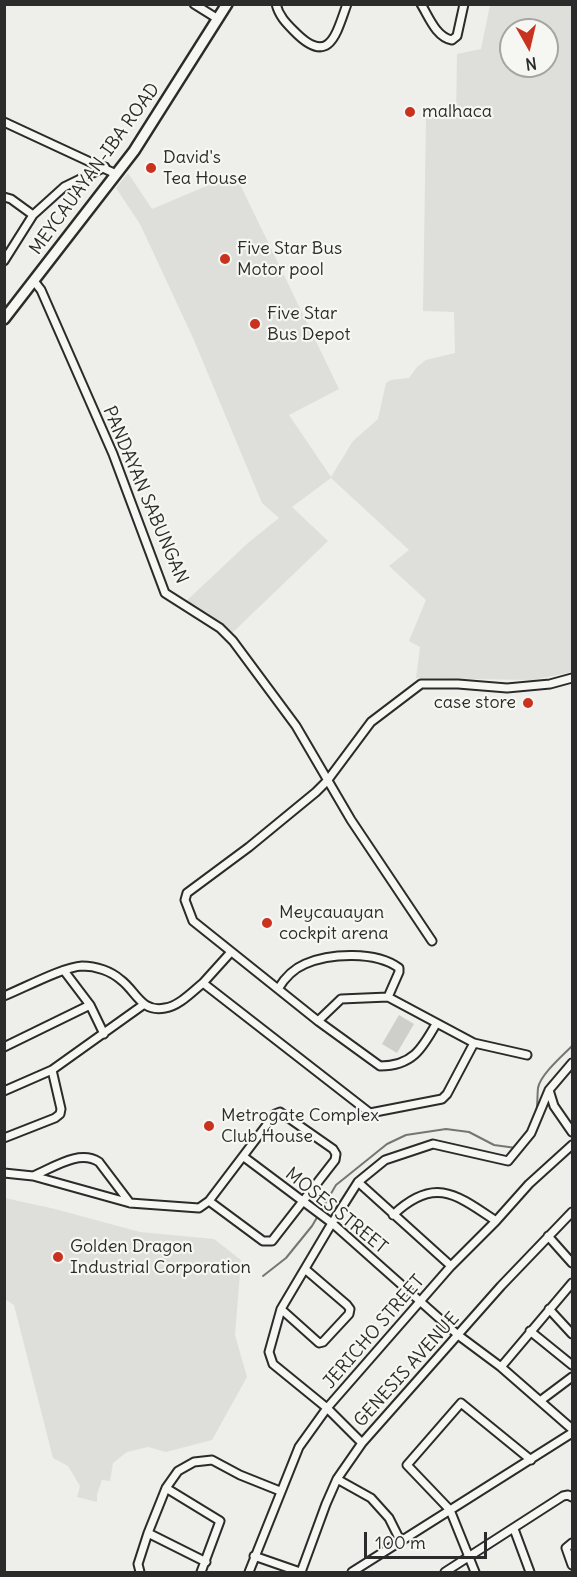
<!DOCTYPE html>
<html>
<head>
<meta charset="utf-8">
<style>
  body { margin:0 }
  #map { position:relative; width:577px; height:1577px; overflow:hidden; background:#eeeeea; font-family:Delius,sans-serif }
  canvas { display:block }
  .frame { position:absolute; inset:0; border:6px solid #2b2b2b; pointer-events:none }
  .north { position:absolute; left:499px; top:18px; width:60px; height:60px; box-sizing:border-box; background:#f6f6f2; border:2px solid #a5a5a2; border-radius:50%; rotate:172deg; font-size:16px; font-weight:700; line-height:24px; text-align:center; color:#2b2b2b }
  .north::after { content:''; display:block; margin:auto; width:21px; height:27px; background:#c8321e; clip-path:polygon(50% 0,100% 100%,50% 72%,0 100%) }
  .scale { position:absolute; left:364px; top:1532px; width:123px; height:27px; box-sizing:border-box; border:3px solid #2b2b2b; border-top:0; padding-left:8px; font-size:18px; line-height:21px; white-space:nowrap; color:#2b2b2b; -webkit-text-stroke:4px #f6f6f2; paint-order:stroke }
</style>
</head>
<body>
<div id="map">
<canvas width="577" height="1577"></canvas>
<div class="frame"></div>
<div class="north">N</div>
<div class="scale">100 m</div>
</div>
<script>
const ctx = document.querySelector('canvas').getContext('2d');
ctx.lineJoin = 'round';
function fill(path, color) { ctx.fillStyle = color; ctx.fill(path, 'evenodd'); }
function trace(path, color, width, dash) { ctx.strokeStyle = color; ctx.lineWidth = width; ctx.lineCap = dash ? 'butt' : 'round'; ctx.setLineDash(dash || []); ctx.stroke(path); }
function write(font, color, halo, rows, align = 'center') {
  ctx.font = font + ' Delius,sans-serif'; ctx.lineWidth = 4.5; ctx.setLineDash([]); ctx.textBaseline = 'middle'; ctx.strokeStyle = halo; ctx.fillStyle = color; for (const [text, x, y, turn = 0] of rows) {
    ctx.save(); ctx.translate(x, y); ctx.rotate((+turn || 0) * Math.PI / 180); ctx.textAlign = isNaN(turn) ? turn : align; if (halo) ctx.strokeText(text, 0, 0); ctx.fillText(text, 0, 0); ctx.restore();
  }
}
fill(new Path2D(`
  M490 5H572V672L533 680 416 678 420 647 409 641 426 600 389 566 409 550 331 478 292 507 328 541 230 635 181 606 248 543 279 518 262 503 193 338 140 224 116 188 128 173 152 209 235 174 339 389 289 415 331 477 353 441 378 419 386 383 391 380 409 378 417 367 426 360 455 353 454 312 423 311 426 117 456 118 457 54 481 49ZM511 30H547V66H511Z
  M5 1198 55 1209 140 1232 214 1239 241 1260 235 1335 247 1377 212 1440 166 1452 148 1447 127 1452 113 1463 110 1481 102 1480 97 1494V1502L77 1497 80 1486 68 1466 53 1458 14 1305 5 1299Z`), '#dededb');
fill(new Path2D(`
  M399 1015 414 1024 397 1053 382 1044Z`), '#cececa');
trace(new Path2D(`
  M536 1113C538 1104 537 1097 538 1088 540 1075 563 1055 572 1046
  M263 1276 286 1258 312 1226 336 1185 387 1144 406 1135 446 1129 469 1132 494 1145 516 1148`), '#757573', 2);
const minor = new Path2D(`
  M194 4 218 19
  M276 4C279 16 286 23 294 31 329 67 336 35 347 4
  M421 4C429 17 436 37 452 40L457 36 464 4
  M4 122 116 174
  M4 197 11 199 33 215
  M4 261 33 215 64 187 105 167
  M34 281 41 290 113 454 165 593 220 628 233 641 296 726 351 820 432 941
  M231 952 203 983 370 1113 442 1099 447 1094 474 1043
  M65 972 90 1005 104 1034
  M278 989C284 979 293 969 305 964 330 953 376 951 399 968V972L388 997
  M4 996C24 988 63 967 82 966 96 966 111 971 121 980 136 991 141 1013 165 1008 179 1006 192 992 203 983
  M318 1021 341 999 388 997 474 1043 527 1055
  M436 1024C422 1049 412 1066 380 1066L318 1021 193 921 185 900 187 893 249 847 316 792 327 781 371 722 421 684H458L507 688 550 684 572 678
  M4 1047 90 1005
  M549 1090 554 1106 572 1132
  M4 1091 52 1070 143 1005
  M4 1138 55 1118 60 1114 61 1109 52 1070
  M244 1157 332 1223 458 1335 501 1367 572 1429
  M4 1173 33 1176 130 1203 199 1208 209 1201 275 1114 280 1112 333 1149 336 1154 335 1160 272 1241H263L209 1201
  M33 1176C53 1168 79 1149 99 1162L130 1203
  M358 1182 451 1266
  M393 1215C434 1176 456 1194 496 1221
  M548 1236 572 1263
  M281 1309 319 1343 323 1342 349 1314 350 1309 347 1305 305 1269
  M549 1309 572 1334
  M530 1331 572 1365
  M501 1367 572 1283
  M540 1401 572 1377
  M362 1443 327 1408 273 1364 269 1352 281 1309 332 1223 358 1182 385 1160 433 1144 508 1161 531 1133 549 1090 572 1063
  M337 1479 371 1498 389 1518 401 1542
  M166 1488 220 1521 201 1572
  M514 1529 530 1572
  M148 1533 206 1562
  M572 1543 566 1548 572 1565
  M254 1556 300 1572
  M140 1572 138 1564 148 1533 166 1488 178 1471 194 1462 212 1460 240 1475 280 1491
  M249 1572 299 1447 327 1408 451 1266 496 1221 529 1184 572 1145
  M301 1572 326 1504 337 1479 362 1443 501 1286 572 1212
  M352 1572 572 1433
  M445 1572 563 1496 568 1495 572 1497
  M475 1572 450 1510 407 1465 461 1403 531 1460`);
const secondary = new Path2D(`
  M4 319 134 151 227 4`);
trace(minor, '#2b2b2b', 11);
trace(secondary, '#2b2b2b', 14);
trace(minor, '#f6f6f2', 7);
trace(secondary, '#f6f6f2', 9);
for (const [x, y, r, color] of [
  [410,112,6,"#c8321e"],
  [151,168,6,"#c8321e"],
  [225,259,6,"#c8321e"],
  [255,324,6,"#c8321e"],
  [528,703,6,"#c8321e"],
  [267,923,6,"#c8321e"],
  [209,1126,6,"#c8321e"],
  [58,1257,6,"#c8321e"]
]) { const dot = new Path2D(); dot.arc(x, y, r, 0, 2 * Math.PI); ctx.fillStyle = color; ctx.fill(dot); trace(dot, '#f6f6f2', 2); }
write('18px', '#2b2b2b', '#f6f6f2', [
  ["malhaca",422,112],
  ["David's",163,158],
  ["Tea House",163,179],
  ["Five Star Bus",237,249],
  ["Motor pool",237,270],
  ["Five Star",267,314],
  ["Bus Depot",267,335],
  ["case store",516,703,"right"],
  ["Meycauayan",279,913],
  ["cockpit arena",279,934],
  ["Metrogate Complex",221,1116],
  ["Club House",221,1137],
  ["Golden Dragon",70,1247],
  ["Industrial Corporation",70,1268]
], 'left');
write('18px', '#2b2b2b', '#f6f6f2', [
  ["MEYCAUAYAN-IBA ROAD",95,169,-54],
  ["PANDAYAN SABUNGAN",145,495,67],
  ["MOSES STREET",336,1211,39],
  ["JERICHO STREET",374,1332,-49],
  ["GENESIS AVENUE",407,1370,-48]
]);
</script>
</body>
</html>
